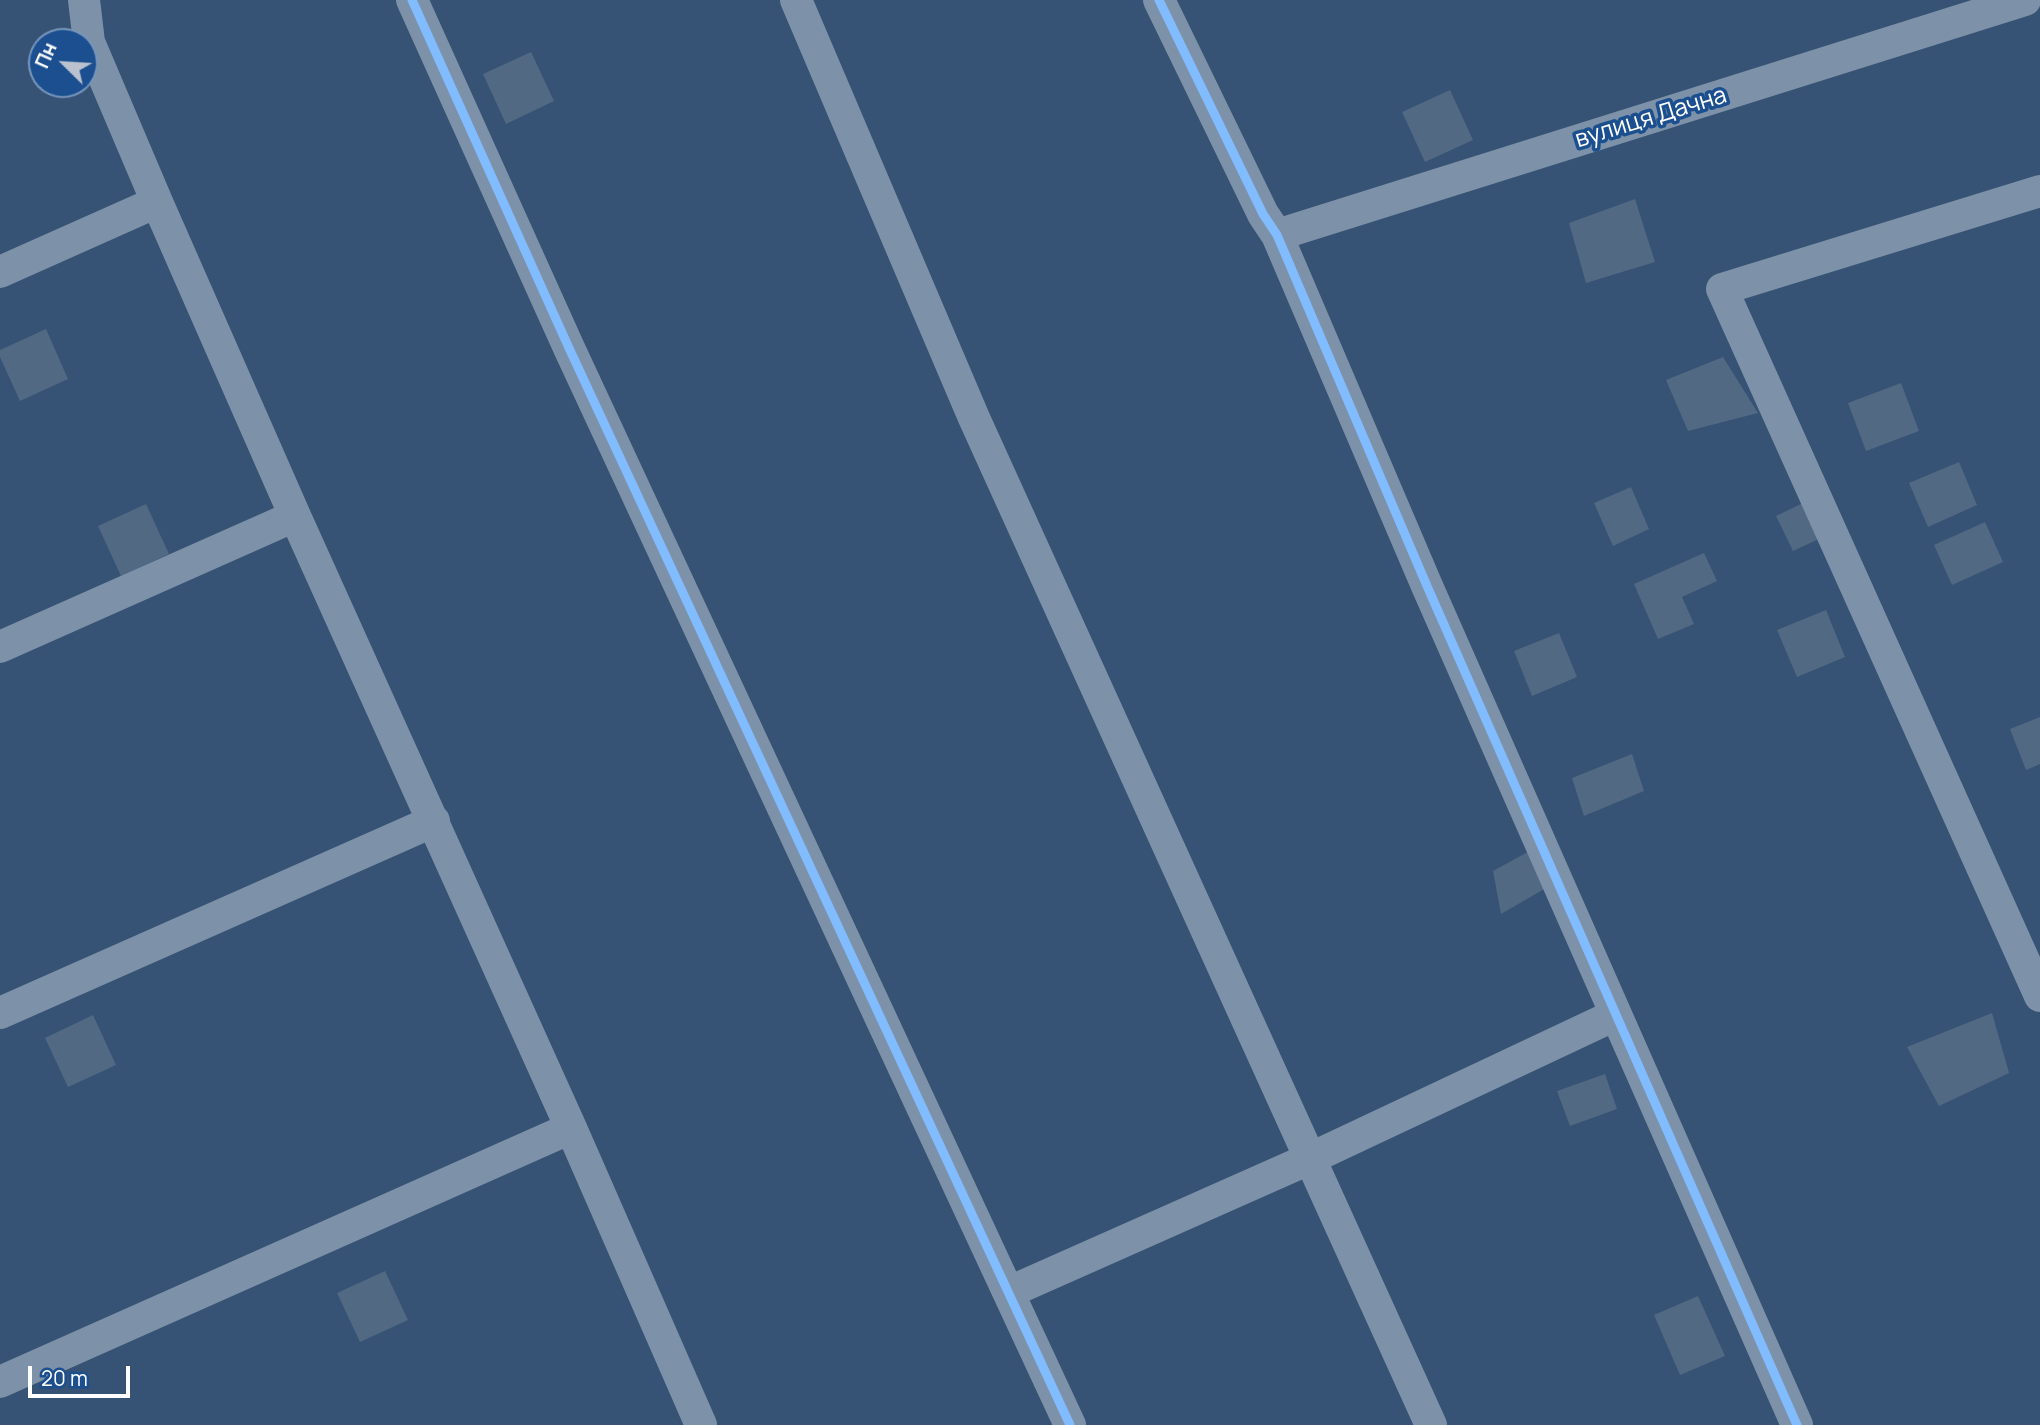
<!DOCTYPE html>
<html>
<head>
<meta charset="utf-8">
<style>
  body { margin:0 }
  #map { position:relative; width:2040px; height:1425px; overflow:hidden; background:#365274; font-family:Manrope,sans-serif }
  canvas { display:block }
  .north { position:absolute; left:28px; top:28px; width:70px; height:70px; box-sizing:border-box; background:#1b4f8f; border:2px solid #7695bc; border-radius:50%; rotate:294deg; font-size:19px; font-weight:700; line-height:28px; text-align:center; color:#fff }
  .north::after { content:''; display:block; margin:auto; width:24px; height:32px; background:#b9c2ce; clip-path:polygon(50% 0,100% 100%,50% 72%,0 100%) }
  .scale { position:absolute; left:28px; top:1366px; width:102px; height:32px; box-sizing:border-box; border:4px solid #fff; border-top:0; padding-left:9px; font-size:21px; line-height:24px; white-space:nowrap; color:#fff; -webkit-text-stroke:5px #1b4f8f; paint-order:stroke }
</style>
</head>
<body>
<div id="map">
<canvas width="2040" height="1425"></canvas>
<div class="north">Пн</div>
<div class="scale">20 m</div>
</div>
<script>
const ctx = document.querySelector('canvas').getContext('2d');
ctx.lineJoin = 'round';
function fill(path, color) { ctx.fillStyle = color; ctx.fill(path, 'evenodd'); }
function trace(path, color, width, dash) { ctx.strokeStyle = color; ctx.lineWidth = width; ctx.lineCap = dash ? 'butt' : 'round'; ctx.setLineDash(dash || []); ctx.stroke(path); }
function write(font, color, halo, rows, align = 'center') {
  ctx.font = font + ' Manrope,sans-serif'; ctx.lineWidth = 7; ctx.setLineDash([]); ctx.textBaseline = 'middle'; ctx.strokeStyle = halo; ctx.fillStyle = color; for (const [text, x, y, turn = 0] of rows) {
    ctx.save(); ctx.translate(x, y); ctx.rotate((+turn || 0) * Math.PI / 180); ctx.textAlign = isNaN(turn) ? turn : align; if (halo) ctx.strokeText(text, 0, 0); ctx.fillText(text, 0, 0); ctx.restore();
  }
}
fill(new Path2D(`
  M531 52 554 101 506 124 483 74Z
  M1450 90 1473 140 1425 162 1402 112Z
  M1635 199 1655 262 1586 283 1569 223Z
  M46 329 68 379 20 401 0 357V350Z
  M1723 357 1758 413 1688 431 1666 380Z
  M1901 383 1919 431 1866 451 1848 403Z
  M1959 462 1977 505 1928 527 1909 483Z
  M1631 487 1649 529 1613 546 1594 503Z
  M1805 502 1821 538 1793 551 1776 516Z
  M146 504 169 554 121 576 98 526Z
  M1985 522 2003 562 1952 585 1934 545Z
  M1704 553 1717 581 1682 597 1694 624 1658 639 1634 584Z
  M1826 610 1845 657 1797 677 1777 630Z
  M1559 633 1577 677 1532 696 1514 651Z
  M2040 717V764L2026 770 2010 729Z
  M1632 754 1644 791 1584 816 1572 778Z
  M1535 848 1553 884 1501 914 1493 871Z
  M1992 1013 2009 1073 1939 1106 1907 1047Z
  M93 1015 116 1065 68 1087 45 1038Z
  M1605 1074 1617 1109 1570 1126 1557 1091Z
  M385 1271 408 1320 360 1342 337 1293Z
  M1698 1296 1725 1356 1680 1375 1654 1315Z`), '#526984');
trace(new Path2D(`
  M84 0 89 42 157 202 295 516 571 1128 701 1425
  M412 0 569 348 1070 1425
  M796 0 974 418 1431 1425
  M1159 0 1263 214 1277 235 1427 586 1797 1425
  M2040 191 1722 289 2040 996
  M1277 235 2025 0
  M0 272 157 202
  M0 647 295 516
  M0 1013 434 821
  M1009 1292 1311 1158 1615 1015
  M0 1382 571 1128`), '#7d92a8', 32);
trace(new Path2D(`
  M412 0 569 348 1070 1425
  M1159 0 1263 214 1277 235 1427 586 1797 1425`), '#80bcff', 9);
write('24px', '#fff', '#1b4f8f', [
  ["вулиця Дачна",1651,118,-17]
]);
</script>
</body>
</html>
